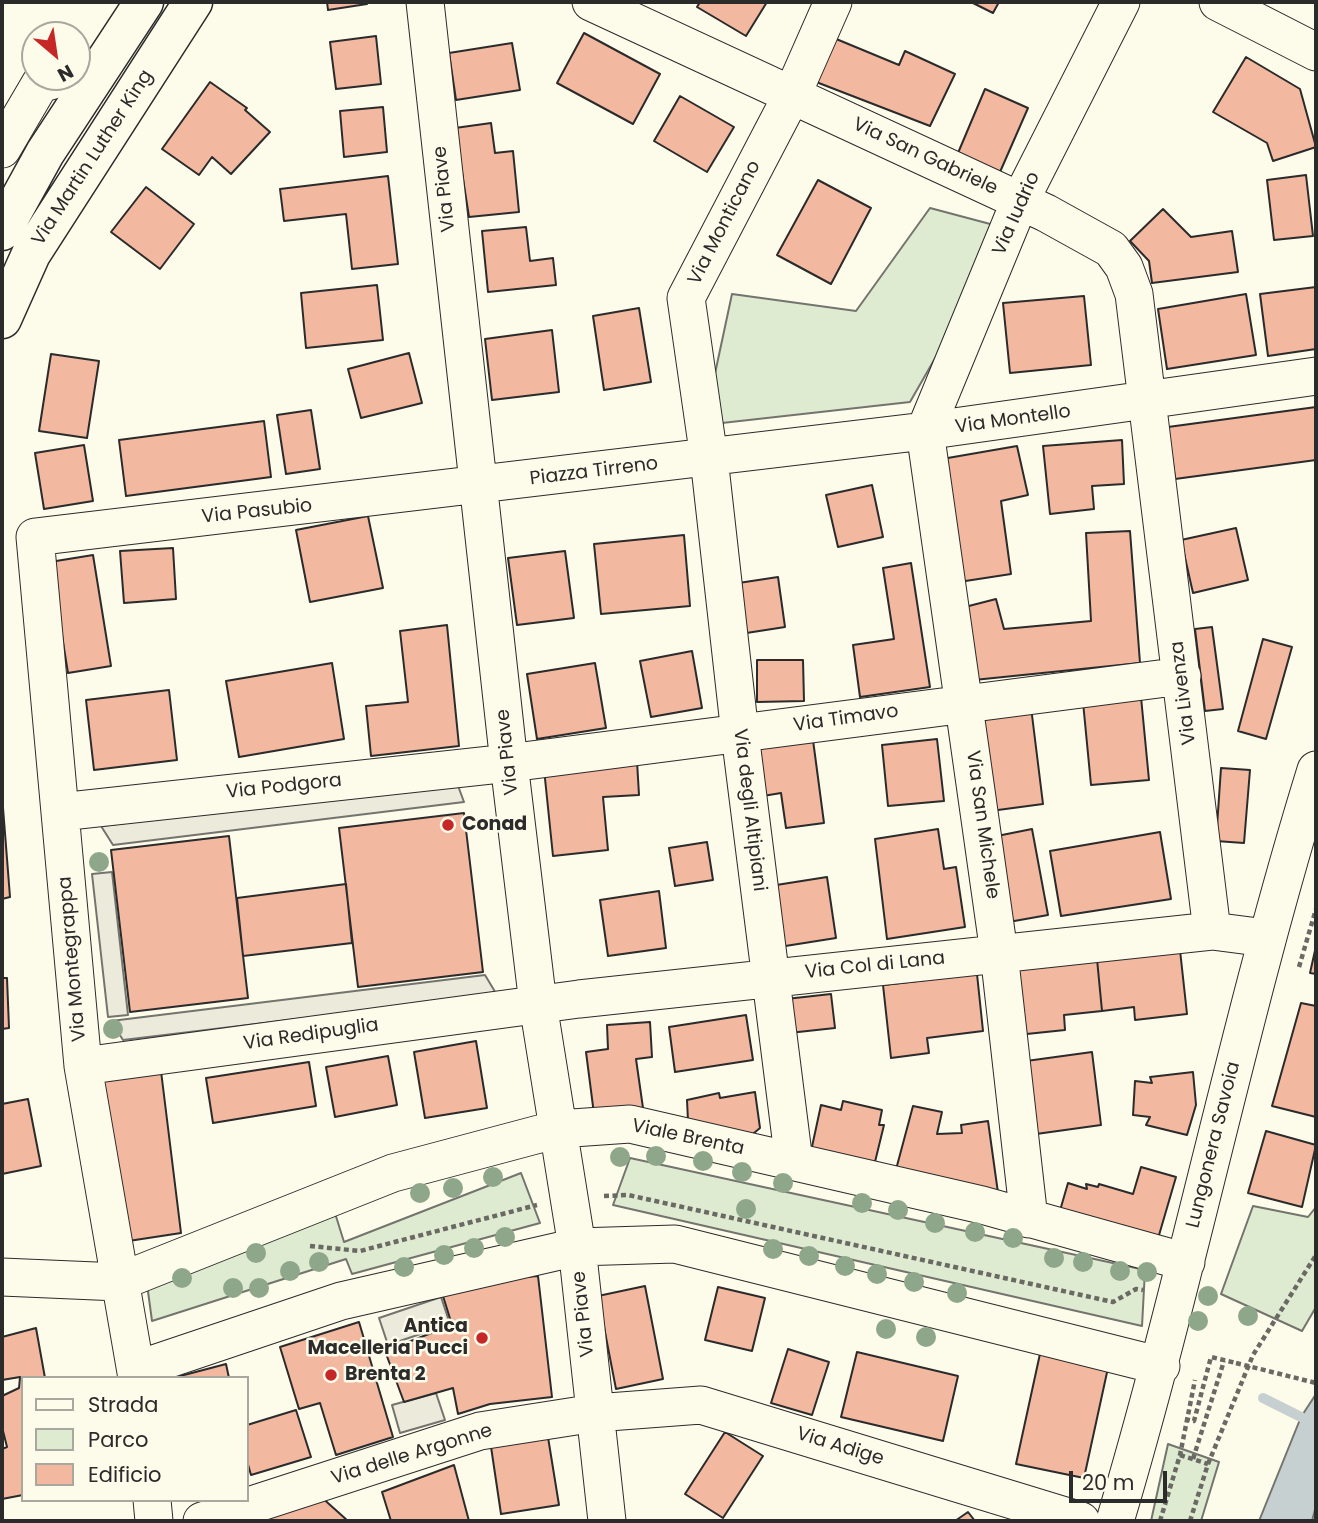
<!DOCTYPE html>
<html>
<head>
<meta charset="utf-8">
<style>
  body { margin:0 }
  #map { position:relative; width:1318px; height:1523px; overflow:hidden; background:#fdfbea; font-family:Poppins,sans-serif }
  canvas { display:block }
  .frame { position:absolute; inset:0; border:4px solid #2b2b2b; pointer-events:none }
  .legend { position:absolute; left:21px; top:1376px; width:228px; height:126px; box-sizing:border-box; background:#fdfbea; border:2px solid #a9a89e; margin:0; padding:9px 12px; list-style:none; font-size:21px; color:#2b2b2b }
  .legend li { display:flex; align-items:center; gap:14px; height:35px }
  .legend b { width:35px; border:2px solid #a9a89e }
  .north { position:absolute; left:21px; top:21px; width:70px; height:70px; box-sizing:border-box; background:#fdfbea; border:2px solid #a9a89e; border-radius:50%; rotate:151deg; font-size:19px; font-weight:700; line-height:28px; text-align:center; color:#2b2b2b }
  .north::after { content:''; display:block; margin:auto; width:24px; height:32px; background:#c62828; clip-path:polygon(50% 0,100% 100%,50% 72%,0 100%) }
  .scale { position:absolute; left:1069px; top:1471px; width:98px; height:32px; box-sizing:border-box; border:4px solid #2b2b2b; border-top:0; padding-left:9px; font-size:21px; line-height:24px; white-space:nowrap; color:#2b2b2b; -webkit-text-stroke:5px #fdfbea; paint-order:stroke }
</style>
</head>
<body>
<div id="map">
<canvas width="1318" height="1523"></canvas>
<div class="frame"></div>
<ul class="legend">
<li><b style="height:9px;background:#fdfbea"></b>Strada</li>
<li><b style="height:19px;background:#deebd1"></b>Parco</li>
<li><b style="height:19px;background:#f2b8a0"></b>Edificio</li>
</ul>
<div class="north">N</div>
<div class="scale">20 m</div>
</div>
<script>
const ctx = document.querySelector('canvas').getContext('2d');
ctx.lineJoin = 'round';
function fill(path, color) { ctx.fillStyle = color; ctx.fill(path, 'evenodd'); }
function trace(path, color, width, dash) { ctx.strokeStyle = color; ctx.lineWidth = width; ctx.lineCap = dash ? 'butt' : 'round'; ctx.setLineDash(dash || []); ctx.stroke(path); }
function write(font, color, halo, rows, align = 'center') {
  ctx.font = font + ' Poppins,sans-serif'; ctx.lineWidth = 5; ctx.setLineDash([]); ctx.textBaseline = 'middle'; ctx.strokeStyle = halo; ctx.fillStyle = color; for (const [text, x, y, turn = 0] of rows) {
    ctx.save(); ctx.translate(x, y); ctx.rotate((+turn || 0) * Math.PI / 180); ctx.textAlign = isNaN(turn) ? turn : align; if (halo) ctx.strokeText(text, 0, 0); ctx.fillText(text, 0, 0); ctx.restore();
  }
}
const green = new Path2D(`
  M930 208 1009 229 910 402 704 425 732 294 856 311Z
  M630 1158 1145 1270 1142 1326 613 1205Z
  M521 1173 540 1223 352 1274 346 1259 152 1321 147 1284 335 1213 344 1242Z
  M1253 1206 1308 1217 1316 1207V1307L1302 1331 1221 1294Z
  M1168 1444 1219 1462 1201 1521H1151Z`);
fill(green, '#deebd1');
trace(green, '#74746e', 2);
const parking = new Path2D(`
  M457 783 464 802 113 845 101 826Z
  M112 872 128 1015 108 1017 92 874Z
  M485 975 497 995 123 1040 111 1021Z
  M441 1297 450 1324 388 1345 379 1318Z
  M436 1393 445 1420 400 1433 392 1405Z`);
fill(parking, '#eceadb');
trace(parking, '#74746e', 2);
const water = new Path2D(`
  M1316 1394V1506L1312 1521H1259L1301 1417Z`);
fill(water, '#c7d0d0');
trace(water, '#74746e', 2);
trace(new Path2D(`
  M1263 1398 1301 1417`), '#c7d0d0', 10);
const building = new Path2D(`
  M327 2H366L367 4 328 10Z
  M700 2H767L746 36 697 7Z
  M971 2H999L993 13Z
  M584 33 660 74 633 124 557 83Z
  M376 36 381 84 336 89 330 42Z
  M829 36 899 65 905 51 955 74 930 126 811 80Z
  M512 43 520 90 456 100 449 53Z
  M1246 57 1300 89 1316 147 1273 161 1267 143 1213 112Z
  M210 82 247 108 245 110 270 132 231 174 212 157 199 175 162 149Z
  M985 89 1028 108 1000 172 958 153Z
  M680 96 734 127 707 172 654 141Z
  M383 107 387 152 344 157 340 111Z
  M491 123 495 153 513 151 519 212 469 217 455 128Z
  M1306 175 1313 236 1274 240 1267 180Z
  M388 176 398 264 352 269 346 214 284 221 280 189Z
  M818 180 871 208 831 284 777 255Z
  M146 187 194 224 160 269 111 232Z
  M1163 209 1191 237 1232 231 1238 272 1152 283 1149 261 1130 241Z
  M526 227 530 261 553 258 556 285 488 292 482 231Z
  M377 285 383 340 306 348 301 293Z
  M1316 287V349L1268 356 1260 294Z
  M1246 294 1256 355 1167 369 1158 309Z
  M1084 296 1091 365 1010 373 1003 303Z
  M639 308 651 382 604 390 593 316Z
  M552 330 559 392 492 400 485 339Z
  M409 353 422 403 361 418 348 369Z
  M51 354 99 361 87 438 39 431Z
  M1316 407V460L1175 479 1168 427Z
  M311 410 320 469 286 474 277 415Z
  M264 421 271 477 126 496 119 440Z
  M1122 440 1124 484 1092 486 1094 509 1050 514 1043 446Z
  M84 445 93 501 44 509 35 453Z
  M1017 446 1028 495 1001 501 1011 574 959 582 942 459Z
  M872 485 883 537 838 547 826 495Z
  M368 516 383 588 310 602 296 530Z
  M1236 528 1248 580 1193 593 1181 540Z
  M1130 531 1140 663 974 680 961 608 996 599 1004 629 1091 621 1086 533Z
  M684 535 690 606 601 614 594 544Z
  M173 548 176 599 124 603 120 551Z
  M565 551 574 618 517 625 508 558Z
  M93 555 111 666 68 673 50 562Z
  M911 563 930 687 860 697 853 645 894 639 883 568Z
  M778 577 785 627 740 634 732 584Z
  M447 625 459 746 371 756 366 706 408 702 400 631Z
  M1212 627 1223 709 1205 711 1195 629Z
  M1263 639 1292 647 1266 739 1238 731Z
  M692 651 702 708 651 717 640 661Z
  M757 660H803L804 701 757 702Z
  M332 663 344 739 239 757 226 681Z
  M595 663 606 728 537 739 527 674Z
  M169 690 177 760 94 770 86 700Z
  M1141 697 1149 780 1091 785 1083 702Z
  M1031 707 1043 804 983 812 971 714Z
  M937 739 944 801 888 806 882 745Z
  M813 740 824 823 786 828 781 793 763 796 757 749Z
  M637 761 639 795 603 797 608 850 553 856 544 769Z
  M1221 768 1250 770 1244 843 1216 841Z
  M2 795 10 897 2 899Z
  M464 813 483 972 358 987 339 828Z
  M938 829 944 869 956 867 965 927 887 939 875 839Z
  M1032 829 1048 915 1003 923 987 838Z
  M1160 832 1171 899 1061 916 1050 851Z
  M229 836 248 998 130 1012 111 850Z
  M707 842 713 880 675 886 669 848Z
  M827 877 836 938 779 947 770 886Z
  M346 884 352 943 243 956 237 898Z
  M659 891 666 948 608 956 600 900Z
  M1316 946V974L1310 973Z
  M1180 950 1187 1014 1135 1020 1134 1007 1102 1011 1097 959Z
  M1097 959 1102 1011 1064 1015 1065 1030 1017 1035 1010 968Z
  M977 974 983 1031 927 1038 929 1053 891 1058 883 985Z
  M2 978H7L9 1028 2 1029Z
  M831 994 835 1028 789 1033 786 999Z
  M1301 1003 1316 1006V1117L1272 1106Z
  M746 1015 753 1060 675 1072 669 1027Z
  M650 1022 652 1057 636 1059 643 1108 594 1114 586 1052 608 1049 607 1025Z
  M476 1041 487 1108 425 1118 414 1052Z
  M1092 1052 1101 1125 1029 1135 1019 1062Z
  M388 1056 397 1105 335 1117 326 1067Z
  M309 1062 316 1106 213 1123 206 1078Z
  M161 1071 181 1233 122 1242 101 1078Z
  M1193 1072 1196 1105 1187 1135 1146 1125 1150 1117 1133 1115 1135 1081 1152 1083 1150 1077Z
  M755 1092 760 1128 748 1138 688 1121 687 1100 719 1093 720 1098Z
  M28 1099 41 1166 2 1174V1104Z
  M843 1101 882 1110 879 1125H884L873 1170 810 1156 821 1105 841 1110Z
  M913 1106 942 1112 937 1134 962 1133 961 1125 988 1121 999 1200 894 1177Z
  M1266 1131 1316 1145 1302 1207 1248 1193Z
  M1141 1167 1176 1177 1157 1242 1059 1214 1068 1183 1087 1189 1086 1184 1098 1187 1099 1184 1133 1194Z
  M538 1276 552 1397 490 1404 458 1414 453 1388 404 1402 385 1351 452 1325 443 1296 498 1279Z
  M645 1286 663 1379 616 1389 598 1296Z
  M718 1287 765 1298 752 1351 705 1340Z
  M359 1322 393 1437 336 1455 320 1403 299 1409 280 1347Z
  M36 1328 45 1378H23V1495L2 1499V1449L7 1447 2 1427V1396L19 1388 20 1377 2 1380V1337Z
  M1043 1340 1111 1354 1084 1478 1016 1464Z
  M788 1349 829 1362 812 1415 771 1403Z
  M857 1352 958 1376 943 1441 841 1417Z
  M226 1364 229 1378H171L188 1374Z
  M296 1410 311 1457 251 1475 247 1461V1425Z
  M547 1431 559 1505 501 1514 490 1440Z
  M725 1432 763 1456 723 1518 685 1494Z
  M454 1465 469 1521H391L382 1492Z
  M319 1495 348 1521H269L257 1511Z
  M968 1512 975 1521H955Z`);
fill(building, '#f2b8a0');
trace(building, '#2b2b2b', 2);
const minor = new Path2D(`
  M425 2 509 763 538 1004 577 1247 607 1521
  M591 2 1046 213 1111 249 1124 267 1134 294 1212 931 1266 938
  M1218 2 1316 52
  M2 149 40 84 63 77
  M60 812 509 763 1182 676
  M83 1066 579 999 1212 931
  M794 1162 740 734 709 458 686 298 792 95 833 2
  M1029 1219 999 953 925 431 1020 201 1121 2
  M2 1277 119 1282 393 1173 558 1129 630 1124 982 1205 1186 1262
  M136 1370 341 1301 577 1247 675 1244 1161 1366
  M137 1378 83 1066 35 537 925 431 1316 376
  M152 1500 154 1521
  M202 1521 480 1431 595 1413 701 1405 1081 1521
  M1115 1521C1189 1273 1239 1018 1316 770`);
const major = new Path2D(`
  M2 231 45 153 144 2
  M2 319 31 254 193 2`);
trace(minor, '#2b2b2b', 39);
trace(major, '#2b2b2b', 41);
trace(new Path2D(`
  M1299 967 1316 909
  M604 1196 628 1195 1113 1302 1136 1289 1143 1290
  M310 1246 360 1251 537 1205
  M1185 1419 1194 1421 1211 1357 1236 1363
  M1180 1455 1208 1464
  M1193 1459 1224 1361
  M1160 1521 1180 1455 1195 1380
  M1190 1521 1208 1464 1253 1355 1316 1255`), '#6a6964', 4.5, [5, 3.5]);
trace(minor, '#fdfbea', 37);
trace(major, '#fdfbea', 38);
trace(new Path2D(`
  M1236 1363 1316 1383`), '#6a6964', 4.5, [5, 3.5]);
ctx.fillStyle = '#8ea78a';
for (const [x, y] of [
  [99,862],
  [113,1029],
  [656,1156],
  [620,1157],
  [703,1161],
  [742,1172],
  [493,1177],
  [783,1183],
  [453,1188],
  [420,1193],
  [862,1203],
  [746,1209],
  [898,1210],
  [935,1223],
  [975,1232],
  [505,1237],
  [1013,1238],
  [474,1248],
  [773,1249],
  [256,1253],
  [444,1255],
  [809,1256],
  [1054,1258],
  [319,1262],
  [1083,1262],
  [845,1266],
  [404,1267],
  [290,1271],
  [1120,1271],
  [1147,1272],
  [877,1274],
  [182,1278],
  [914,1282],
  [233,1288],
  [259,1288],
  [957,1293],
  [1208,1296],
  [1248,1316],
  [1198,1321],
  [886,1329],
  [926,1337]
]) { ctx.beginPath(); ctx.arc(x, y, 10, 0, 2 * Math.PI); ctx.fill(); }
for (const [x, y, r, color] of [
  [448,825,7,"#c62828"],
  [482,1338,7,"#c62828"],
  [331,1375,7,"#c62828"]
]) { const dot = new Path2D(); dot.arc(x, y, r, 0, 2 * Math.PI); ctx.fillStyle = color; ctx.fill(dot); trace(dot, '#fdfbea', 2.5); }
write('19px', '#2b2b2b', '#fdfbea', [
  ["Via San Gabriele",925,157,25],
  ["Via Martin Luther King",93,158,-57],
  ["Via Piave",445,189,-96],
  ["Via Iudrio",1017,214,-66],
  ["Via Monticano",725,223,-63],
  ["Via Montello",1013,420,-8],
  ["Piazza Tirreno",594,472,-7],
  ["Via Pasubio",257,512,-6],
  ["Via Livenza",1184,693,-97],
  ["Via Timavo",846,719,-8],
  ["Via Piave",508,752,-96],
  ["Via Podgora",284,787,-6],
  ["Via degli Altipiani",749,810,83],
  ["Via San Michele",982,825,82],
  ["Via Montegrappa",73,959,-95],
  ["Via Col di Lana",875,966,-6],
  ["Via Redipuglia",311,1035,-8],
  ["Viale Brenta",688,1138,12],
  ["Lungonera Savoia",1214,1145,-76],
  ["Via Piave",584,1314,-96],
  ["Via Adige",840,1447,17],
  ["Via delle Argonne",412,1455,-17]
]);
write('bold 19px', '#2b2b2b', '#fdfbea', [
  ["Conad",462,825],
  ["Antica",468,1327,"right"],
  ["Macelleria Pucci",468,1349,"right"],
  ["Brenta 2",345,1375]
], 'left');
</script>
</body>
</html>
